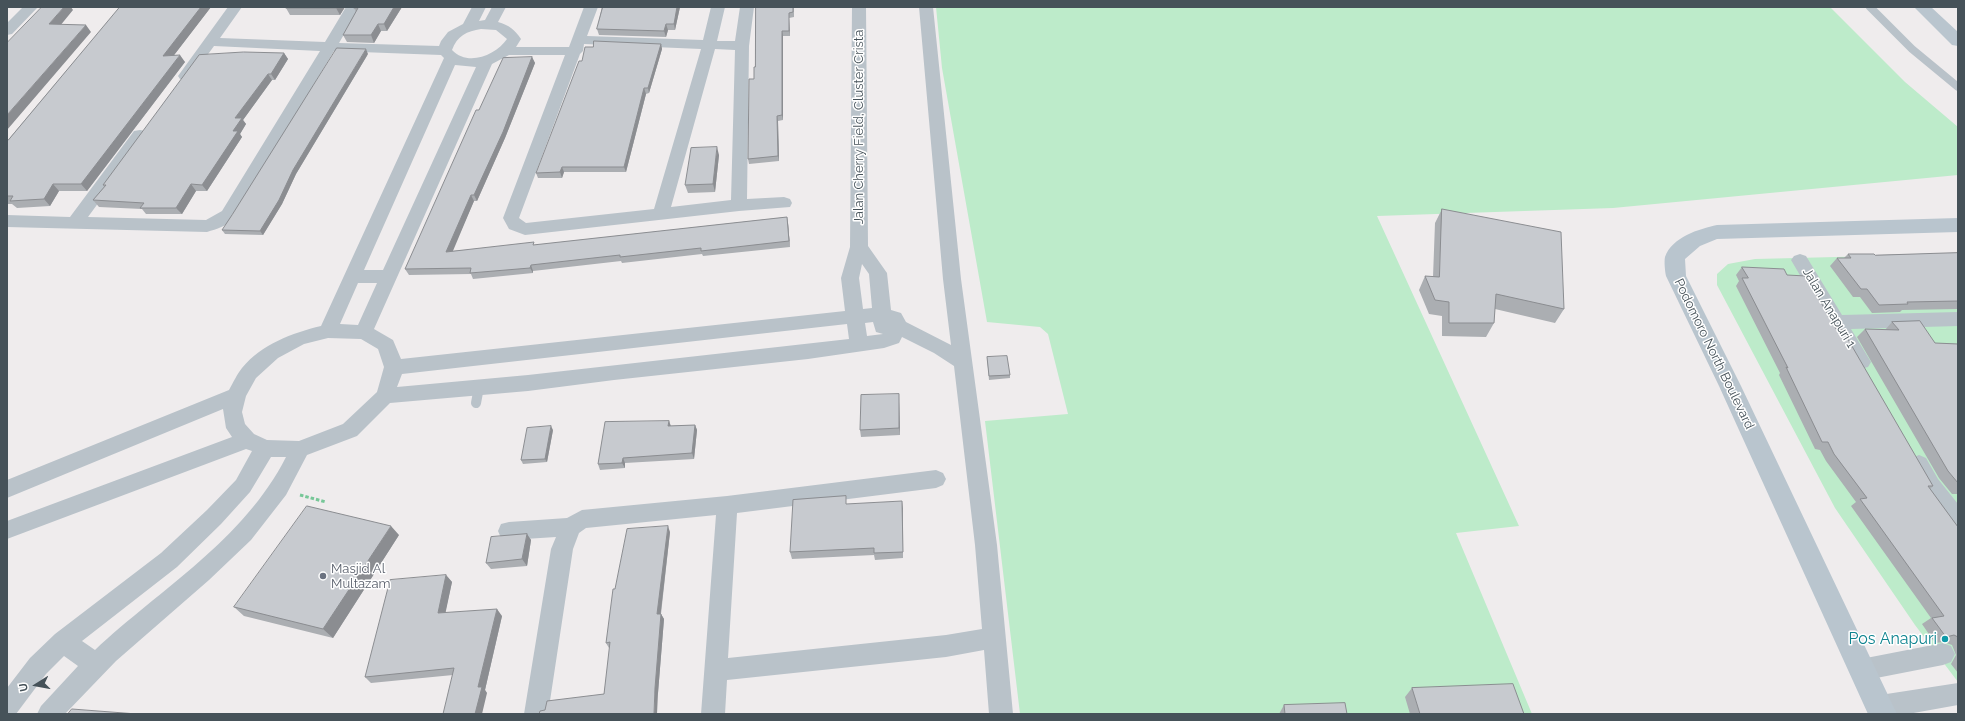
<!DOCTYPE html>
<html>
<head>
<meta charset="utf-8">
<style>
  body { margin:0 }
  #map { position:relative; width:1965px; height:721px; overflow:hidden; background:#efeced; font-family:Raleway,sans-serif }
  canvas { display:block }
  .frame { position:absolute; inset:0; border:8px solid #465259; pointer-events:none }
  .north { position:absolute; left:16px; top:665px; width:40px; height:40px; -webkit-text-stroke:3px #fff; paint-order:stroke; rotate:259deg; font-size:11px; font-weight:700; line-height:16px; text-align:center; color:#465259 }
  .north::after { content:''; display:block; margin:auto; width:14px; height:18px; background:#465259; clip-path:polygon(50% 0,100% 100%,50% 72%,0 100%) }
</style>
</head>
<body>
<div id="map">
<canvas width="1965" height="721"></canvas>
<div class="frame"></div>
<div class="north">U</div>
</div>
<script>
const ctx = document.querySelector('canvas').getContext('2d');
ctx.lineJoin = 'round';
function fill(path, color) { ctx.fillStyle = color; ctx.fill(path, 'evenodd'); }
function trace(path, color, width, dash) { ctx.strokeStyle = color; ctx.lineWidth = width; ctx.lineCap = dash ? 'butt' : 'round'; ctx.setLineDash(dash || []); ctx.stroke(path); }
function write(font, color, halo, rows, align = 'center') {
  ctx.font = font + ' Raleway,sans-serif'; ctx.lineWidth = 3; ctx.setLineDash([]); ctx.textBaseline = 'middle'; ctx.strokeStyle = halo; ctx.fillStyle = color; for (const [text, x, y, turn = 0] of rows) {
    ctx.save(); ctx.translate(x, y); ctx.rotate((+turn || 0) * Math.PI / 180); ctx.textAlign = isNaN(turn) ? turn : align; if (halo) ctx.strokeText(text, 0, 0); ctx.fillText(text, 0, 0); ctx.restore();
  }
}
fill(new Path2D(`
  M936 7H1830L1905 82 1958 127V175L1613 208 1377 216 1519 526 1456 533 1532 714H1020L985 421 1068 414 1048 334 1040 327 987 322 942 68Z
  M1958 254V682L1915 625 1835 508 1717 285V274L1728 264 1755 259Z`), '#bdebca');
trace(new Path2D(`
  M300 495 326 502`), '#77c798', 3, [3.5, 2]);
trace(new Path2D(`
  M1870 7 1912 49 1958 87`), '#b9c2c9', 8);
trace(new Path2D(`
  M476 403 479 387`), '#b9c2c9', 10);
fill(new Path2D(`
  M23 7H38L12 34 7 35V23Z
  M228 7H242L220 38 325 42 346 7H360L339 43 439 46 441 41 448 32 463 24 472 7H486L479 21 485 20 492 7H506L498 22C509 25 515 30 521 39L516 47H569L584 7H598L587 36 703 40 711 7H725L717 41H735L740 7H754L749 46 747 199 784 197 790 199 792 203 790 207 739 211 525 235 509 229 503 218 565 55H509L492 64 374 329 393 340 401 359 845 311 841 278 850 247 852 7H866L868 246 887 273 891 310 901 313 906 322 951 345 943 279 919 7H933L961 279 997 545 1013 714H989L984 650 946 657 727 680 725 714H701L716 515 586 528 579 533 573 549 548 714H524L551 549 556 537 509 540 501 538 498 531 501 524 509 522 567 518 582 510 727 496 936 470 943 473 946 479 943 485 936 488 737 513 728 658 946 635 982 629 975 545 954 366 934 353 902 337 899 343 884 348 808 359 614 380 528 391 390 403 357 436 307 455 286 495 251 540 209 580 116 661 65 714H37L41 706 78 666 64 656 46 674 16 714H7V688L30 658 55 634 161 553 207 510 236 480 252 451 246 449 7 539V521L232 437 226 428 223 409 7 498V480L229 390C233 383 237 374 242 368 262 344 292 333 321 326L444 58 441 55 334 51 234 219C226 226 217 229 207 232L7 227V215L70 217 134 131 140 130 146 131 148 135 88 217 206 220 222 211 320 51 214 46 190 79H180L178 76ZM481 29 496 30 507 39C496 55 468 67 452 50 457 36 467 31 481 29ZM584 44 701 49 654 209 526 223 519 218 580 54 583 51ZM715 49 735 50 731 200 671 207ZM455 65 476 67 383 270H364ZM862 264 869 274 872 308 863 309 859 278ZM358 283H377L358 325 340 324ZM873 322 876 332 883 334 867 336 865 323ZM847 324 849 339 528 375 397 387 402 374ZM328 338 361 339 378 349 384 367 377 392 343 424 299 441 267 440 254 434 245 424 242 412 246 396 256 378 278 358 304 344ZM271 457H286C244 540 160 589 95 650L82 641 177 567 221 524 250 492Z
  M1800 254 1806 256 1842 315 1958 312V326L1851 329 1871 362 1868 367 1861 369 1854 367 1791 260 1794 256Z
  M1919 455 1926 458 1938 479 1958 504V529C1941 523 1917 481 1909 464L1912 458Z
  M1943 643 1951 646 1955 654 1951 662 1943 665 1861 681 1853 678 1849 670 1853 662 1861 659Z
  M1958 683V705L1908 714H1871L1868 707 1872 699 1880 695Z`), '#b9c2c9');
fill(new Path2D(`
  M1914 7H1931L1958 32V46L1952 45Z
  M1958 218V232L1717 239 1700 246 1685 259 1686 276 1741 386 1897 714H1868L1719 386 1666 276C1665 271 1664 262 1665 257 1672 237 1699 229 1717 225Z`), '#b9c5ce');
fill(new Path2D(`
  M120 7H211L174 55 185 62 87 191H59L50 206 17 208 12 204H7V140H8Z
  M345 7 340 15H290L286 8Z
  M402 7 387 31H381L374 43 347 42 343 35 356 12 354 8Z
  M602 7H680L675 30H668L666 37 599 35 597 29Z
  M756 7H794V17L789 18 790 36H783V120L778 121 779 161 749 164 748 159 754 79 755 67Z
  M661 44 662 49 649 93 646 94 626 172H564L562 178H538L536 173 582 61Z
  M284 53 288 59 275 80H272L243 120 246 124 240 134 242 137 207 191H196L182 214H146L142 209 99 207 93 200 104 187 103 185Z
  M368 54 296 174 282 204 263 235 225 234 222 230Z
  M532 57 535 63 505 138 477 201H474L452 251 535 245 787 217 788 223 790 247 703 256 702 254 622 263 621 261 533 271V273L473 279 471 274 409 275 405 269 479 110Z
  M719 155 715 192 688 193 685 185Z
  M1442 209 1564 309 1555 323 1495 309 1494 323 1486 337 1442 336V316L1429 314 1419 290 1425 276 1433 277 1435 223Z
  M1958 253V309L1902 310 1900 312 1872 313 1860 297H1853L1830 266 1837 258H1844L1848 254 1875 255Z
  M1742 267 1787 275 1836 329 1933 486 1930 489 1958 527V673L1951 664 1956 655 1952 645 1944 642 1935 643 1922 624 1931 618 1851 506 1856 502 1826 461 1820 450 1815 449 1779 375 1780 373 1736 286 1739 281 1736 275Z
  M1892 322 1935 343 1958 344V494H1952L1939 478 1857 337 1865 329 1885 330Z
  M987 357 1010 375V378L989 380Z
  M899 394 900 435 861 437 860 430Z
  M669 421 671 426 695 425 697 430 694 459 625 463V468L600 470 598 464Z
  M553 430 547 462 523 464 521 460Z
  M848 504 903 508V558L875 560 874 555 792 559 790 552Z
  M670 532 661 614 664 619 658 693 545 710 604 694 610 648H609L606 643 615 589Z
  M527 534 531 540 527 566 491 569 486 563Z
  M399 535 333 638 244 616 234 607Z
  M446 575 452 582 445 613 502 616 485 690 487 693 453 675 371 683 365 677Z
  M1412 688 1524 714H1410L1405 697Z
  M1284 705 1347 714H1279Z`), '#abaeb2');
fill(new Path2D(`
  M64 7H71L73 10 55 32 49 24Z
  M201 7H211L168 63 163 56Z
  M336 7H345L340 15 336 8Z
  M394 7H402L387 31 384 24Z
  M677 7H680L675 30 674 24Z
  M789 13V18L790 36 789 31Z
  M378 24 381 31 374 43 371 35Z
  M666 24 668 30 666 37 664 31Z
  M86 25 91 32 7 130V115Z
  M782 31 783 36V120L782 115Z
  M661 44 662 49 649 93 648 88Z
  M366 49 368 54 296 174 282 204 263 235 260 231 293 170Z
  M284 53 288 59 275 80 271 74Z
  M180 55 185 62 87 191 81 184Z
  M532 57 535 63 505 138 477 201 474 195Z
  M268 74 272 80 243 120 246 124 240 134 242 137 207 191 202 185 233 131 235 118Z
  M644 88 646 94 626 172 624 167Z
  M777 116 778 121 779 161 778 156Z
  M717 147 719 155 715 192 713 184Z
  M562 167 564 172 562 178 560 172Z
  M53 184 59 191 50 206 44 199Z
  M191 184 196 191 182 214 176 208Z
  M471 195 474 201 450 258 446 252Z
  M787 217 788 223 790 247 789 241Z
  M531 265 533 271V273L530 268Z
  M899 394V401L900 435 899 428Z
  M669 421 671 427 668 426Z
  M695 425 697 430 694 459 692 453Z
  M551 426 553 430 547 462 545 459Z
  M623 458 625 463V468L622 463Z
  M902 501 903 508V558V552Z
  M391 526 399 535 333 638 323 629Z
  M668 526 670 532 660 619 657 614Z
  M527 534 531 540 527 566 522 559Z
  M446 575 452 582 444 620 438 613Z
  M497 609 502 616 485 690 487 693 482 714H475L478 687Z
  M661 614 664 619 658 693 657 714H654L655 688Z`), '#8b8d91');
const building = new Path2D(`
  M42 7H64L49 24 86 25 7 115V43Z
  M120 7H201L163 56 180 55 81 184H53L44 199 10 201 13 196H7V140H8Z
  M286 7H336V8H286Z
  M354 7H394L384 24H378L371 35H343L358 8H354Z
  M603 7H677L674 24H666L664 31 597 29Z
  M756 7H793V12L789 13V31H782V115L777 116 778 156 748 159 749 79H754V67H755Z
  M594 41 661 44 648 88H644L624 167H562L560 172 536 173 579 61H582L585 47H593Z
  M337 48 366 49 293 170 279 200 260 231 222 230 232 215Z
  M244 52 284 53 271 74H268L235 118H242L233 131H238L202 185 191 184 176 208H140L144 203 93 200 106 185H103L199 55Z
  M532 57 503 132 474 195H471L446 252 534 242 533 245 787 217 789 241 701 251V248L620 257V255L531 265 530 268 470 273 471 268 405 269 476 110H479L503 58Z
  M717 147 713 184 685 185 691 148Z
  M1442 209 1561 232 1564 309 1496 294 1494 323H1449V302L1435 300 1425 276 1439 277Z
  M1958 253V301L1907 302 1908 304 1879 305 1867 289H1861L1837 258H1851L1848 254H1874L1875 255Z
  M1742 267 1784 269 1787 275 1806 276 1836 329H1842L1933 486H1928L1958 527V637L1954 635 1946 637 1932 618 1944 616 1860 499 1867 498 1834 454 1828 442H1822L1786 367 1788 368 1742 278H1748Z
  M1920 321 1935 343 1958 344V483L1948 471 1865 329 1899 330 1892 322Z
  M1007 356 1010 375 989 376 987 357Z
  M899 394V428L860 430 861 395Z
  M669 421 668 426 695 425 692 453 623 458 622 463 598 464 605 422Z
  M551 426 545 459 521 460 527 428Z
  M846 496V504L902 501 903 552 874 553V548L790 552 793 500Z
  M307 506 391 526 323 629 234 607Z
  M668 526 657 614H661L655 688 654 714H539L540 711 545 710 547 701 604 694 610 642 606 643 613 589H615L627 529Z
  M527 534 522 559 486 563 491 537Z
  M446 575 438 613 497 609 478 687H482L475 714H443L454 668 365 677 390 580Z
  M1513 684 1524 714H1420L1412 688Z
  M1345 703 1347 714H1285L1284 705Z
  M72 709 137 714H68Z`);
fill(building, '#c7cacf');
trace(building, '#8b8d91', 1);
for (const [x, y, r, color] of [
  [323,576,4,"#6b7280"],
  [1945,639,4,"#0f9aa8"]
]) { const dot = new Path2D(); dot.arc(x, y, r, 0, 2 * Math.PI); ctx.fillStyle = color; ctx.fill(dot); trace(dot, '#fff', 1.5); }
write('13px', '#465259', '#fff', [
  ["Jalan Cherry Field, Cluster Crista",859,127,-90],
  ["Jalan Anapuri 1",1829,308,59],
  ["Podomoro North Boulevard",1714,354,64]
]);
write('13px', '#5b616d', '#fff', [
  ["Masjid Al",331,569],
  ["Multazam",331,584]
], 'left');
write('16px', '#0d838f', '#fff', [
  ["Pos Anapuri",1937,639]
], 'right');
</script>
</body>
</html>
